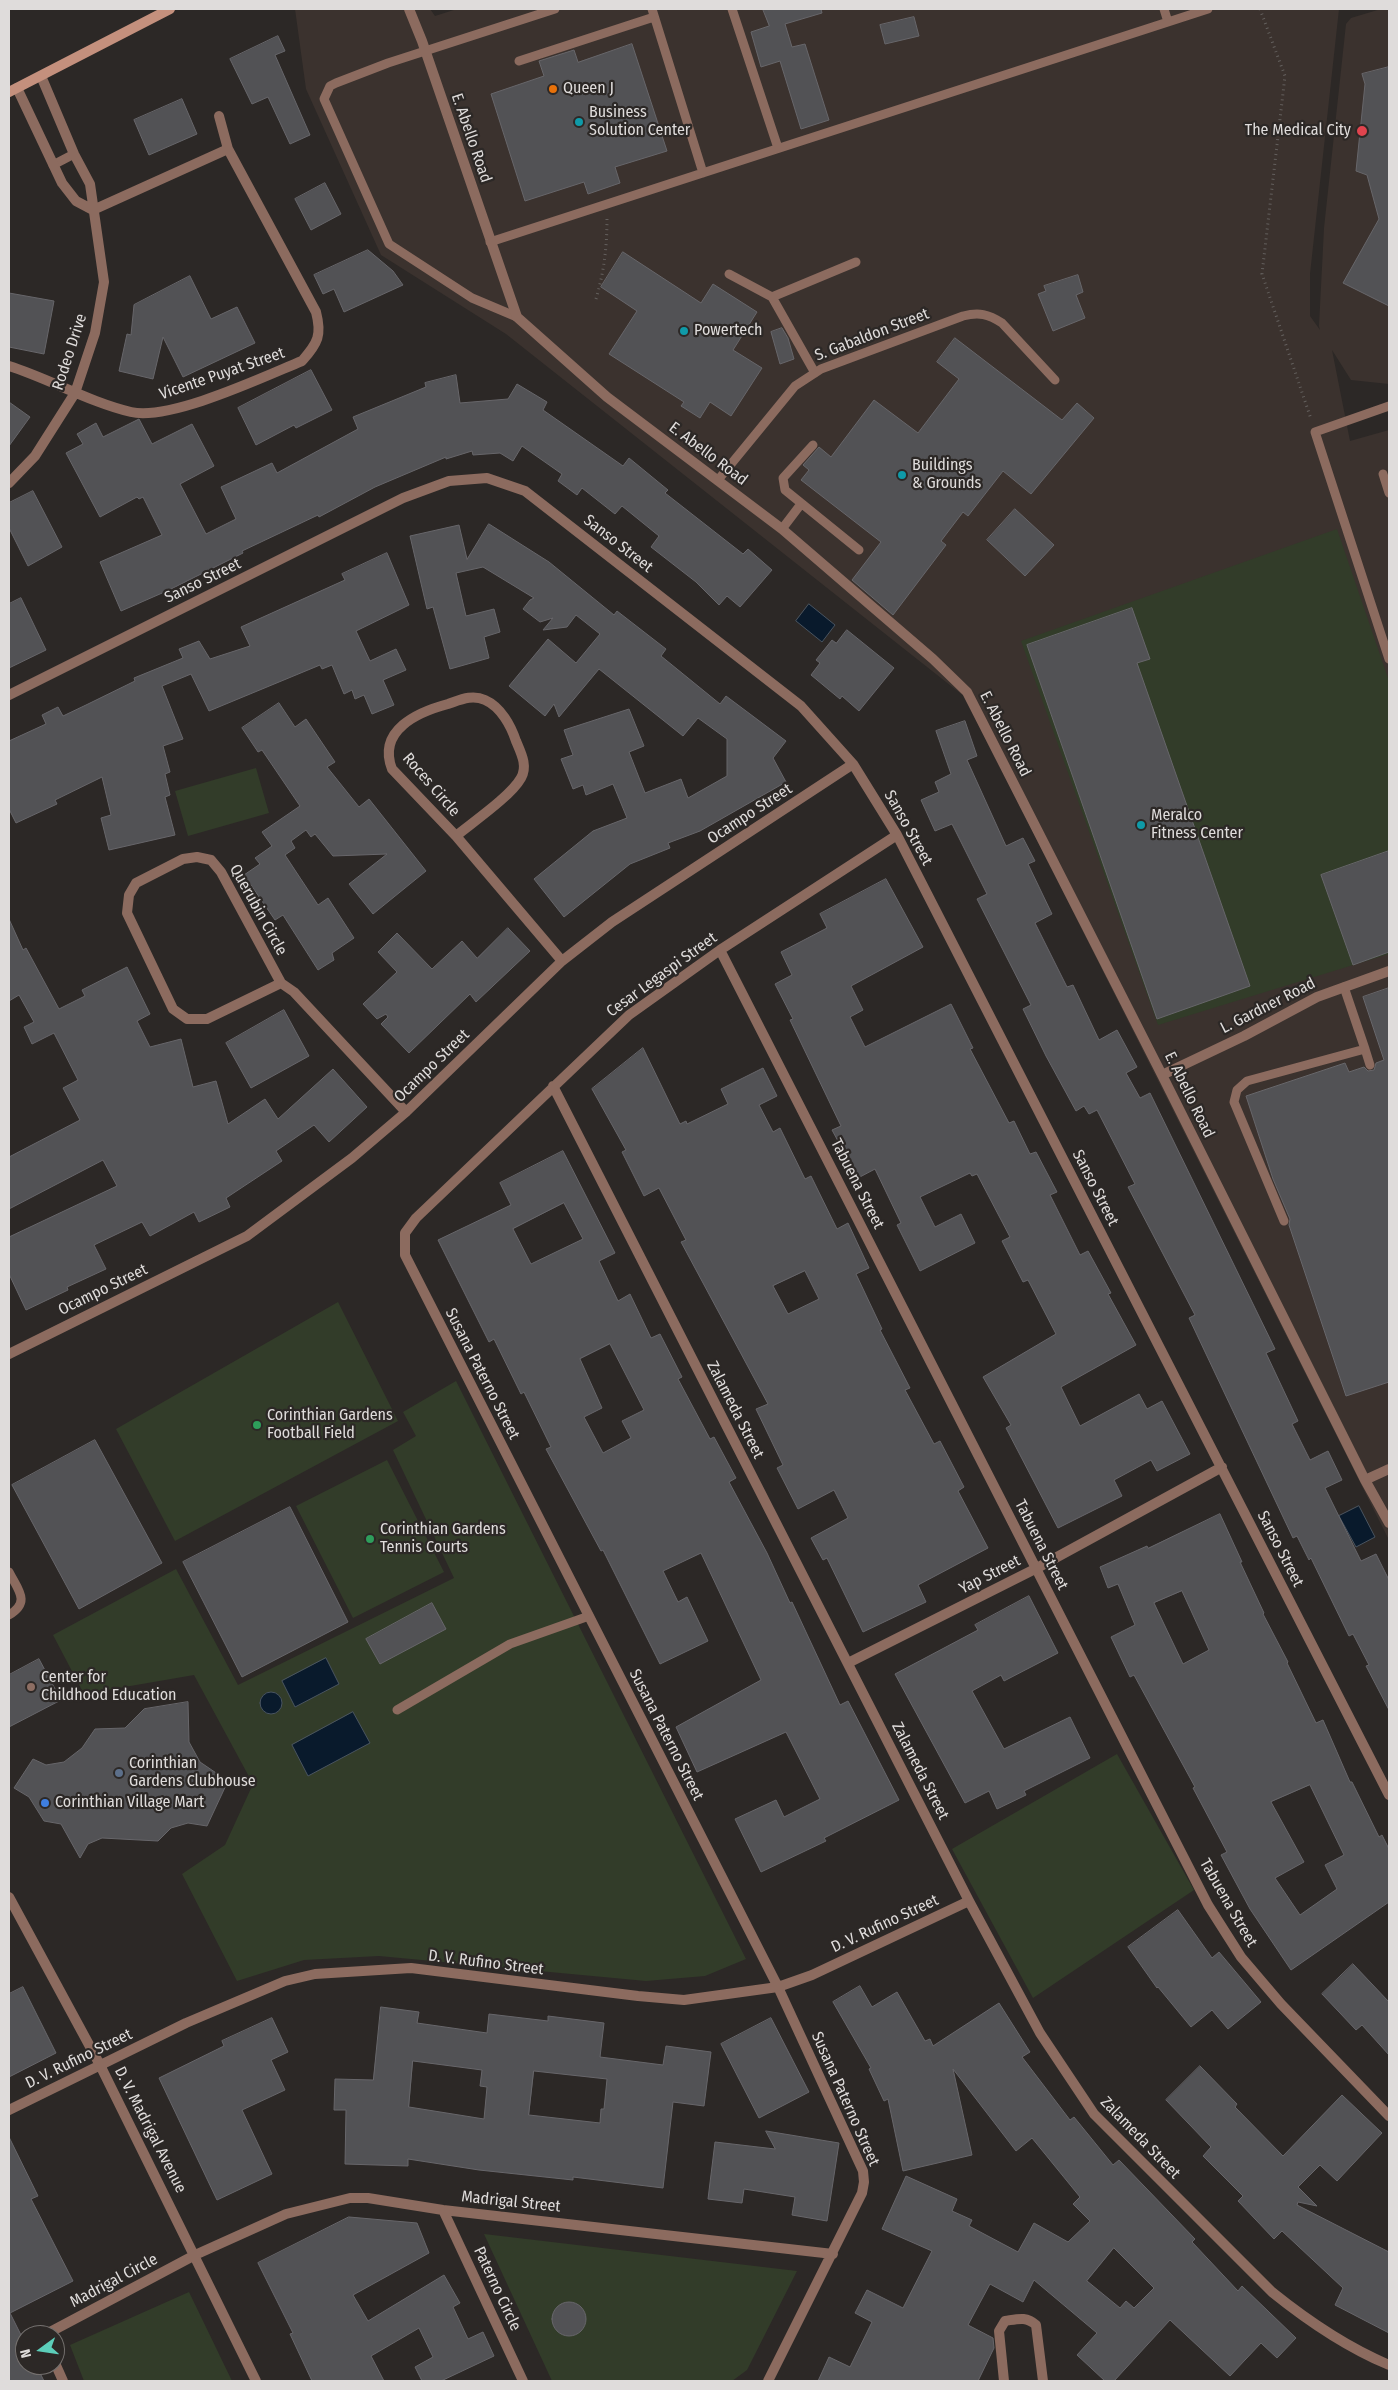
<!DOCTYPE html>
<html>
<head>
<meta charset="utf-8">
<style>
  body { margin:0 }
  #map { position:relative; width:1398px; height:2390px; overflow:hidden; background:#2c2826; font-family:"Fira Sans Condensed",sans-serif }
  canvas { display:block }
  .frame { position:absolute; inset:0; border:10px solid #dfdcdb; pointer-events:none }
  .north { position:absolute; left:15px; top:2325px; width:50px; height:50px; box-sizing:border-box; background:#2c2826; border:1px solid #74706e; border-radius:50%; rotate:256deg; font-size:14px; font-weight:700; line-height:20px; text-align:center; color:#dfdcdb }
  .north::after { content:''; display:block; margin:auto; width:18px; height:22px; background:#5cceba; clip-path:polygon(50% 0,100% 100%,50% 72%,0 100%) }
</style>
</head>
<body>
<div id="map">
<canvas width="1398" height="2390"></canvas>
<div class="frame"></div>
<div class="north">N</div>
</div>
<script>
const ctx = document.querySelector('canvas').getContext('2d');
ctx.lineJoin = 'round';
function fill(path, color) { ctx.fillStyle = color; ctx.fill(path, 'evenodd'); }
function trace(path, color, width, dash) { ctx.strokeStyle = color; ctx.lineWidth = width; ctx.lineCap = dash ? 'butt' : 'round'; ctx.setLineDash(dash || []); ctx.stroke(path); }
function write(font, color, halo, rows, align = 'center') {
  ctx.font = font + ' "Fira Sans Condensed",sans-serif'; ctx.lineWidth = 4.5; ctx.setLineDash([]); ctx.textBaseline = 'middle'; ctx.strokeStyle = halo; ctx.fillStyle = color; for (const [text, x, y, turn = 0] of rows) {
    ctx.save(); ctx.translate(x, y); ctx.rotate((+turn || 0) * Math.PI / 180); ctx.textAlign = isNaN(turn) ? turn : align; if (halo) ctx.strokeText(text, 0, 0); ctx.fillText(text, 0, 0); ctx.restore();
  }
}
fill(new Path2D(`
  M295 9H430L435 16 457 9H1339L1310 274V316L1320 330 1319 326 1324 228 1346 24 1351 18 1381 9H1389V384L1351 380 1332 350 1350 441 1389 430V1540L965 697 506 334 381 255 306 89Z`), '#3b322e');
fill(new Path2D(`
  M1337 529 1389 681V954L1158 1025 1021 641Z
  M256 768 269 813 188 836 175 791Z
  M338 1302 398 1421 175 1541 116 1429Z
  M456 1381 746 1959 705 1976 646 1981 379 1956 304 1960 237 1981 182 1874 225 1845 253 1784 194 1675 84 1694 53 1635 176 1569 238 1685 454 1578 393 1450 416 1436 403 1412Z
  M387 1460 444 1572 353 1618 296 1506Z
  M1117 1754 1194 1890 1033 1998 952 1849Z
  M484 2234 797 2271 747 2370 732 2381H552Z
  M189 2292 232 2381H84L70 2345Z`), '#323c29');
const water = new Path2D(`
  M809 604 835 625 822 642 796 621Z
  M1359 1506 1375 1537 1356 1547 1339 1516Z
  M326 1658 339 1684 295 1707 282 1681Z
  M260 1703a11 11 0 1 1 22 0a11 11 0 1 1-22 0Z
  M353 1712 370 1743 308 1776 292 1745Z`);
fill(water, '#091a2c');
trace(water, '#495460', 1);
const building = new Path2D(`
  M763 9H821L822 13 785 24 792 47 805 44 829 120 801 129 780 61 761 67 751 32 769 26Z
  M914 17 919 36 885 44 880 25Z
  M278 36 285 51 275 55 310 135 290 144 268 97 252 104 230 59Z
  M632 44 667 151 615 167 620 183 588 194 584 182 525 201 491 94 544 76 539 61 574 50 578 62Z
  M1389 67V306L1343 283 1379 219 1367 175 1356 171 1365 84 1362 74Z
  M182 99 197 134 149 155 134 120Z
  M325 183 341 214 311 230 295 199Z
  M368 250 393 271 403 285 344 312 334 289 323 294 314 275Z
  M623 252 701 303 713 284 757 312 733 350 762 368 731 416 710 402 700 418 681 406 684 402 609 354 637 311 601 287Z
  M1078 275 1083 292 1076 295 1085 318 1053 331 1038 294 1046 291 1044 286Z
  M190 276 211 319 237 307 255 343 183 377 163 337 153 379 119 371 127 334 131 335 134 305Z
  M9 293 54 301 44 354 9 347Z
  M782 328 788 338 794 359 780 364 771 332Z
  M955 338 1062 420 1077 403 1094 418 1031 494 1003 471 968 516 963 512 941 541 946 545 893 615 852 580 881 542 801 480 809 470 803 465 819 447 831 457 874 400 918 433 959 379 937 362Z
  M311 370 332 410 296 428 294 425 256 445 238 408Z
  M456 375 460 403 508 399 517 384 547 402 543 410 623 466 629 458 668 490 665 493 743 554 748 549 772 570 740 607 727 596 719 605 696 582 651 547 659 536 622 506 615 514 582 488 577 495 558 481 562 474 522 446 513 461 500 453 473 455 472 451 446 459V457L375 487 319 517 318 515 242 551 243 553 169 590 121 611 100 562 162 535 143 497 139 499 137 497 100 517 66 453 83 444 77 434 96 423 103 437 139 419 152 444 192 424 214 466 180 484 206 534 236 519 221 487 272 463 277 473 358 429 353 417 426 387 425 383Z
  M9 402 30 417 9 446Z
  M33 491 62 547 28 566 9 528V503Z
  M1015 509 1054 545 1025 576 987 540Z
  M489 524 549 562 614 615 617 611 666 649 661 656 720 704 726 696 786 741 773 758 786 782 700 831 668 843 670 848 630 864 564 917 534 879 593 831 627 818 613 784 586 795 583 785 573 789 561 759 573 755 564 730 629 709 644 746 629 752 645 793 681 779 688 798 727 776V739L698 718 683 736 599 669 559 717 554 704 545 716 509 686 548 639 576 663 600 634 576 615 567 627 543 630 553 618 540 622 523 609 530 600 534 598 483 567 456 573 466 616 494 609 500 632 484 637 489 658 450 669 433 607 427 609 410 536 459 525 467 559Z
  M387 553 409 605 356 631 370 661 396 649 406 670 383 680 394 705 372 714 364 695 355 699 352 690 344 694 332 665 322 669 320 665 209 711 191 674 162 686 183 739 163 746 170 772 165 774 170 795 165 797 175 835 109 850 101 818 111 815 102 777 55 800 57 804 16 823 9 809V741L46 724 42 715 58 707 63 716 86 705 135 681 134 678 183 658 179 649 199 641 210 659 250 646 241 627 345 580 342 574Z
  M21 598 46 650 9 668V604Z
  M1132 608 1150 659 1137 663 1250 986 1157 1019 1027 645Z
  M847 630 894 668 859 711 842 696 840 699 811 675 820 663 816 660 832 640 836 643Z
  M279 703 295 727 306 719 335 762 327 767 359 807 369 799 426 871 373 914 349 884 387 854 333 856 315 834 311 837 306 830 291 841 295 848 285 855 318 905 328 898 354 938 332 953 334 960 318 970 283 915 275 920 244 875 260 864 255 858 272 846 262 832 300 806 262 750 258 752 242 728Z
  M965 721 977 756 967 760 1006 846 1023 838 1035 861 1028 864 1052 914 1035 923 1067 987 1073 985 1099 1040 1117 1030 1137 1067 1126 1073 1140 1098 1150 1093 1275 1349 1266 1353 1298 1421 1292 1424 1310 1460 1328 1451 1342 1480 1325 1488 1361 1561 1376 1554 1389 1580V1710L1366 1666 1369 1665 1353 1634 1349 1636 1311 1558 1309 1560 1297 1536 1293 1538 1275 1500 1189 1318 1195 1315 1128 1187 1135 1184 1097 1110 1089 1114 1084 1106 1076 1111 1046 1056 1023 1009 1031 1005 977 899 987 894 952 824 935 831 921 800 939 792 935 782 951 774 936 731Z
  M1389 851V952L1353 965 1321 875Z
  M886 879 923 947 851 986 863 1010 850 1017 865 1047 951 1004 973 1048 970 1049 1009 1123 1014 1121 1030 1154 1036 1152 1057 1192 1050 1195 1080 1255 1088 1251 1111 1293 1108 1294 1136 1345 1061 1387 1080 1426 1139 1394 1147 1409 1162 1401 1190 1454 1157 1471 1151 1460 1114 1480 1122 1496 1058 1528 1006 1428 1011 1425 983 1377 1056 1334 1028 1280 1023 1282 1002 1241 1010 1237 977 1174 972 1176 970 1173 920 1197 935 1227 961 1214 975 1243 920 1271 897 1225 901 1223 875 1169 858 1178 832 1130 841 1126 790 1020 793 1019 775 984 792 975 781 952 827 928 820 914Z
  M9 919 23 950 26 948 59 1009 85 996 82 990 127 967 150 1014 137 1021 150 1047 181 1039 193 1087 216 1081 228 1124 265 1099 278 1119 333 1069 367 1107 329 1142 314 1125 276 1151 282 1161 226 1198 230 1207 199 1222 194 1212 150 1236 142 1222 94 1245 106 1269 67 1287 68 1290 26 1310 9 1274V1237L117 1186 103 1160 9 1209V1157L80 1120 63 1088 78 1080 54 1033 32 1044 24 1027 34 1022 19 995 9 1001Z
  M508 928 530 951 476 1002 470 994 409 1053 381 1024 388 1017 386 1014 377 1019 363 1004 397 972 378 952 397 933 432 969 462 941 477 958Z
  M1389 988V1382L1346 1396 1289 1225 1290 1219 1273 1179 1246 1096 1345 1063 1349 1072 1364 1067 1368 1071 1374 1070 1376 1063 1384 1060 1363 997Z
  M284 1010 309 1056 251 1088 226 1043Z
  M643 1048 680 1124 686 1121 687 1124 728 1104 721 1089 763 1068 777 1096 759 1105 773 1132 780 1128 805 1179 811 1176 837 1229 848 1223 869 1268 856 1274 882 1329 880 1330 910 1388 905 1390 934 1444 940 1441 964 1487 958 1491 988 1548 918 1585 926 1602 863 1632 827 1558 823 1560 811 1538 848 1518 834 1490 798 1509 777 1468 783 1465 756 1409 768 1404 681 1242 686 1240 659 1188 644 1196 622 1152 626 1150 592 1089ZM805 1271 819 1299 788 1314 773 1286Z
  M563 1151 615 1253 599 1261 618 1301 630 1294 651 1338 660 1334 682 1377 678 1379 710 1439 714 1437 736 1478 729 1482 767 1553 790 1603 792 1602 840 1705 848 1701 899 1800 824 1838 826 1841 761 1872 735 1819 776 1800 784 1817 820 1799 786 1732 697 1772 676 1727 761 1680 701 1553 663 1571 678 1602 687 1597 708 1641 660 1664 603 1550 601 1551 546 1449 551 1447 524 1392 521 1394 494 1339 489 1342 438 1240 511 1205 500 1183ZM564 1203 583 1239 531 1264 513 1229ZM610 1344 644 1410 622 1421 631 1438 603 1453 584 1417 602 1408 580 1359Z
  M95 1440 162 1563 79 1609 12 1485Z
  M290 1507 348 1622 242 1677 183 1562Z
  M1220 1514 1242 1562H1240L1264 1613 1263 1614 1288 1662 1287 1663 1316 1723 1323 1720 1350 1782H1352L1379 1837 1382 1835 1389 1849V1902L1291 1970 1250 1909 1221 1855 1227 1852 1193 1788 1195 1787 1134 1675 1130 1677 1111 1637 1135 1625 1118 1584 1108 1588 1100 1567 1147 1546 1148 1548ZM1182 1591 1209 1650 1183 1664 1154 1603ZM1310 1785 1344 1855 1325 1865 1337 1889 1300 1915 1275 1878 1304 1862 1271 1802Z
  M1029 1596 1058 1653 1004 1681 1001 1675 972 1691 1004 1749 1070 1717 1090 1758 1024 1791 1026 1795 997 1809 989 1791 965 1803 895 1674 978 1630 975 1625Z
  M432 1603 446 1629 380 1664 366 1639Z
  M39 1659 61 1700 9 1727V1675Z
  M188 1702 189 1742 200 1762 228 1781 207 1826 188 1823 171 1828 158 1841 102 1838 88 1844 80 1858 61 1824 44 1821 29 1797 14 1788 33 1759 46 1765 64 1762 82 1748 95 1729 125 1728 144 1709Z
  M1178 1910 1212 1958 1219 1952 1261 2002 1228 2029 1212 2010 1191 2027 1158 1987 1157 1988 1128 1947Z
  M1353 1964 1389 2002V2055L1362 2025 1356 2030 1322 1994Z
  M860 1986 872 2007 897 1992 925 2041 930 2039 933 2046 999 2003 1030 2052 1022 2057 1070 2120 1074 2117 1113 2165 1119 2160 1195 2239 1192 2242 1238 2291 1242 2286 1296 2338 1277 2358 1261 2343 1230 2376 1170 2320 1114 2381H1105L1077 2355 1097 2333 1034 2280 1023 2302 990 2284 968 2325 993 2338 994 2348 978 2381H818L829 2357 850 2367 872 2322 855 2313 867 2290 903 2308 932 2251 882 2229 906 2176 957 2199 952 2211 972 2220 969 2226 1018 2252 1034 2223 1068 2242 1090 2221 1073 2204 1080 2197 1032 2138 1016 2151 953 2069 972 2155 903 2171 888 2099 884 2101 869 2069 871 2068 833 2002ZM1114 2248 1154 2288 1134 2308 1126 2301 1120 2308 1087 2281Z
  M23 1987 56 2053 9 2077V1994Z
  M381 2007 419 2012 417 2023 487 2033 489 2014 548 2021V2016L604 2023 600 2057 663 2065 666 2046 711 2052 704 2106 673 2102 663 2188 573 2177V2180L479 2170 408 2159V2166L345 2164 346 2110H334L335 2079 373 2080ZM413 2061 482 2070 480 2086 487 2087 484 2119 409 2107ZM534 2071 607 2079 604 2109H601L600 2123 529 2115Z
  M272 2018 288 2052 271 2060 285 2090 242 2110 272 2174 217 2200 159 2078 224 2046 222 2041Z
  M771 2018 809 2092 759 2118 721 2044Z
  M1200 2066 1237 2104 1235 2107 1283 2156 1342 2095 1382 2133 1337 2181 1320 2165 1298 2187 1317 2206 1298 2202 1297 2205 1389 2252V2333L1335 2305 1343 2288 1282 2231 1274 2239 1238 2201 1243 2196 1203 2156 1211 2147 1166 2100Z
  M766 2131 839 2143 827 2221 792 2215 795 2197 744 2189 742 2203 708 2199 715 2142 775 2149Z
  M9 2137 38 2196 31 2199 73 2281 10 2313 25 2343V2365H36L44 2381H9Z
  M349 2217 417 2223 429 2253 353 2295 368 2321 444 2275 460 2303 453 2307 468 2339 483 2332 494 2356 441 2381H422L415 2367 433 2357 419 2328 371 2356 384 2381H312L290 2334 293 2333 258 2263Z
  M552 2319a17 17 0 1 1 34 0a17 17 0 1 1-34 0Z`);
fill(building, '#525255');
trace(building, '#67666a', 1);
trace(new Path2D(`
  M1260 9 1285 76 1262 274 1311 419
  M596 299C604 272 607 247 607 219`), '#64605e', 3, [1, 4]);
trace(new Path2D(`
  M652 9 703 173
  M732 9 778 148
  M1164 9 1168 22
  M519 61 654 17
  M53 165 74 154
  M490 242 1208 9
  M729 274 772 297 815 373
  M772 297 856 262
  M517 317 472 298 389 244 324 99 330 86 336 83 388 63 555 9
  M1389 406 1315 432 1389 659
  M813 445 783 478 785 490 859 550
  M1383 474 1389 493
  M718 480 795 386 821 369 963 316C979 312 988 314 1002 323L1055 380
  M782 529 801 504
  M1365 1049 1370 1065
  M1284 1221 1234 1102 1237 1090 1247 1081 1365 1049 1344 987
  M9 1572C18 1590 31 1602 9 1615
  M397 1710 510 1644 589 1616`), '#8c6b5f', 9);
trace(new Path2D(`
  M409 9 422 41 517 317 607 397 782 529 933 659 967 692 1162 1075 1365 1480 1389 1523
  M17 88 62 183 76 201 93 210
  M93 210 228 149
  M9 366C50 379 89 402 131 412 170 421 263 377 302 361 318 343 322 335 316 312L228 149 219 116
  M9 483 35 456 75 393 95 333 104 282 90 184 74 154 41 76
  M9 695 403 498 449 481 487 478 525 491 801 706 853 764 897 835 1389 1795
  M456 836C473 822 511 796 521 778 528 766 521 753 516 741 511 726 501 707 485 700 472 694 460 700 448 704 418 712 377 730 392 769L456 836 562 961
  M720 950 1208 1905 1241 1957 1281 2004 1389 2116
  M281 983 207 1019H187L173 1009 127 913 129 895 136 883 183 859 197 857 211 860 221 872 281 983 294 992 406 1112
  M1162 1075 1244 1036 1317 997 1389 971
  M553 1086 969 1901 1040 2033 1094 2114 1272 2292C1308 2321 1346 2347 1389 2365
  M9 1354 247 1236 352 1158 406 1112 562 961 612 922 853 764
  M1365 1480 1389 1469
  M848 1663 1037 1568 1222 1467
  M9 1897 100 2065 256 2381
  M9 2110 186 2023 285 1981 315 1974 411 1968 638 1996 684 2000 778 1987 812 1975 969 1901
  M443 2210 523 2381
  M49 2335 52 2331 195 2255 286 2214 350 2198H368L443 2210 833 2254
  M55 2363 63 2381
  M768 2381 862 2193 864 2182 863 2171 778 1987 405 1255V1233L416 1218 629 1015 720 950 897 835
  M1004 2381 999 2331 1005 2321C1018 2319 1026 2316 1036 2325L1043 2381`), '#8c6b5f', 10);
trace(new Path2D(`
  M9 92 170 9`), '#c4907d', 10);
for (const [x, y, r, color] of [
  [553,89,5,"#e8710a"],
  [579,122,5,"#0f9aa8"],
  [1362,131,6,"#e0444e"],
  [684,331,5,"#0f9aa8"],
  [902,475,5,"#0f9aa8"],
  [1141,825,5,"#0f9aa8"],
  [257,1425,5,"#2e9e5b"],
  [370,1539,5,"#2e9e5b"],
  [31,1687,5,"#8d6e63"],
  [119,1773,5,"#5c6f8a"],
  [45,1803,5,"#3f7fe0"]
]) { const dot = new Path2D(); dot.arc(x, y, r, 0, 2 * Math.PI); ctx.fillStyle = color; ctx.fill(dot); trace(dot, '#2c2826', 2); }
write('16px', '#dfdcdb', '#2c2826', [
  ["Queen J",563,89],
  ["Business",589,113],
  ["Solution Center",589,131],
  ["The Medical City",1351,131,"right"],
  ["Powertech",694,331],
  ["Buildings",912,466],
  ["& Grounds",912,484],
  ["Meralco",1151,816],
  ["Fitness Center",1151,834],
  ["Corinthian Gardens",267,1416],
  ["Football Field",267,1434],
  ["Corinthian Gardens",380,1530],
  ["Tennis Courts",380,1548],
  ["Center for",41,1678],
  ["Childhood Education",41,1696],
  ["Corinthian",129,1764],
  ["Gardens Clubhouse",129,1782],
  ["Corinthian Village Mart",55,1803]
], 'left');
write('16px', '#dfdcdb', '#2c2826', [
  ["E. Abello Road",471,138,71],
  ["S. Gabaldon Street",872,335,-21],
  ["Rodeo Drive",70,352,-72],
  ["Vicente Puyat Street",222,374,-19],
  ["E. Abello Road",708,454,37],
  ["Sanso Street",618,544,38],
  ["Sanso Street",203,581,-26],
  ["E. Abello Road",1005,734,63],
  ["Roces Circle",431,785,49],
  ["Ocampo Street",750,814,-33],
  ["Sanso Street",908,828,61],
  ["Querubin Circle",258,910,61],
  ["Cesar Legaspi Street",662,975,-36],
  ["L. Gardner Road",1268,1006,-27],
  ["Ocampo Street",432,1066,-44],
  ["E. Abello Road",1189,1095,64],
  ["Tabuena Street",857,1184,63],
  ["Sanso Street",1095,1188,63],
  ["Ocampo Street",103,1290,-26],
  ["Susana Paterno Street",482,1374,63],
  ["Zalameda Street",735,1410,63],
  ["Tabuena Street",1041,1545,63],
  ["Sanso Street",1280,1549,63],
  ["Yap Street",990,1575,-27],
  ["Susana Paterno Street",666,1735,63],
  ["Zalameda Street",920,1771,63],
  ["Tabuena Street",1228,1903,60],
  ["D. V. Rufino Street",885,1924,-25],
  ["D. V. Rufino Street",486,1963,7],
  ["D. V. Rufino Street",79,2059,-26],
  ["Susana Paterno Street",845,2099,66],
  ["D. V. Madrigal Avenue",150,2130,63],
  ["Zalameda Street",1140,2138,46],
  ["Madrigal Street",511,2202,6],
  ["Madrigal Circle",114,2281,-28],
  ["Paterno Circle",497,2289,65]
]);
</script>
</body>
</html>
